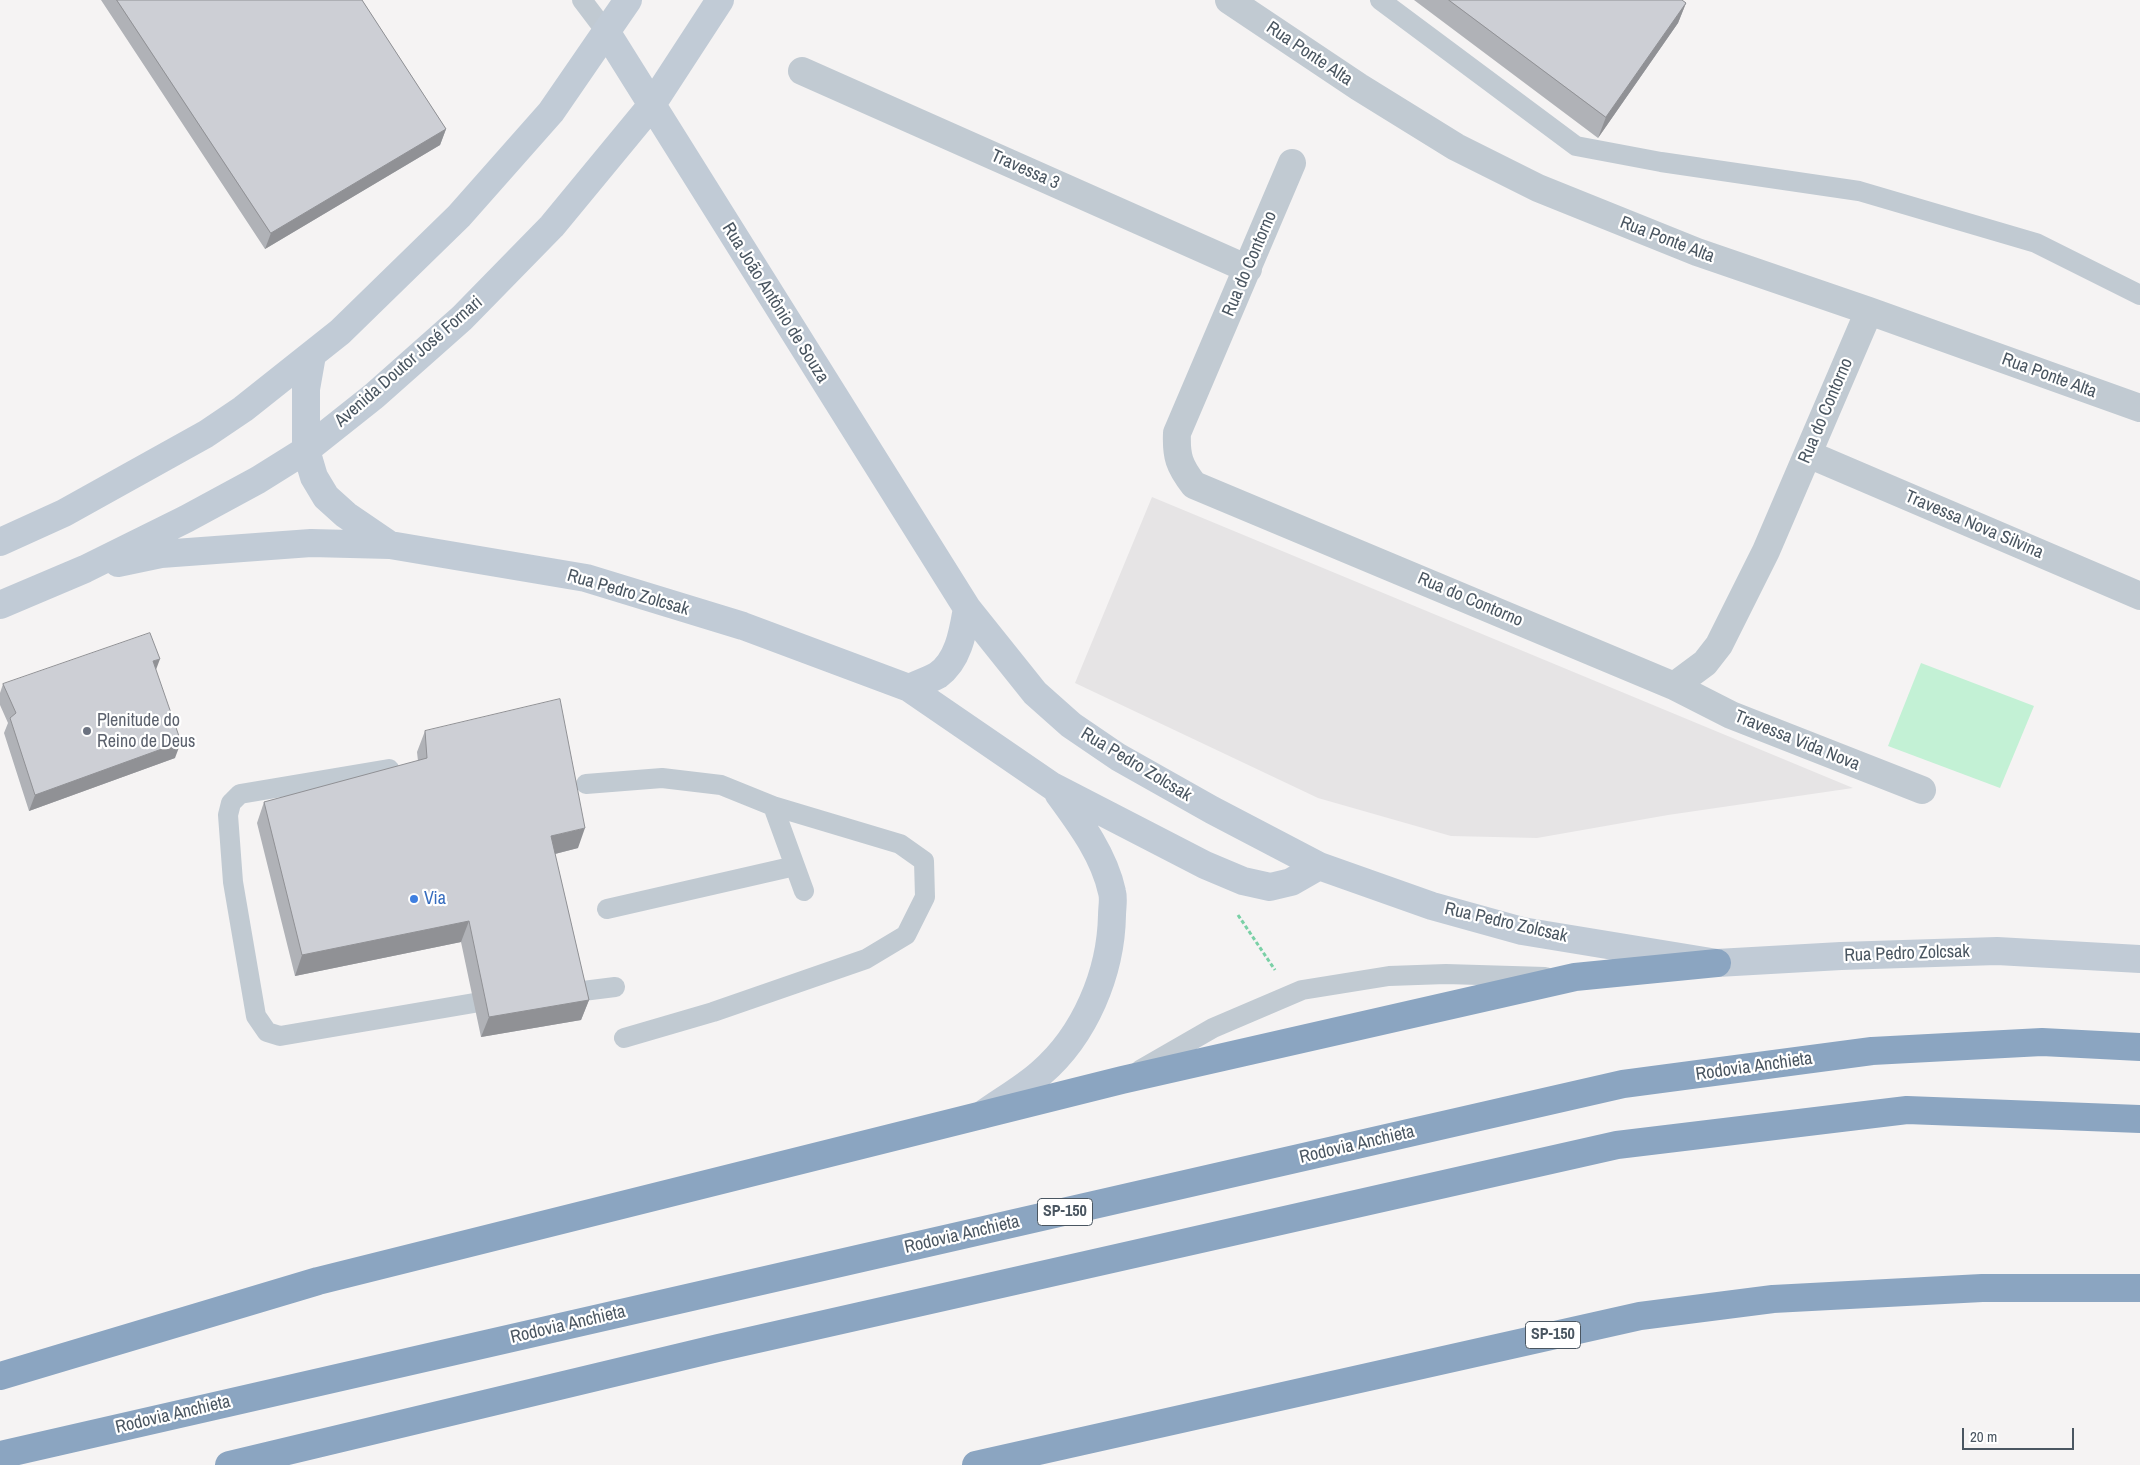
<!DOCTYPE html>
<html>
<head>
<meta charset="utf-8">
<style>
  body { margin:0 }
  #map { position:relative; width:2140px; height:1465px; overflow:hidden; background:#f5f3f3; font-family:"Archivo Narrow",sans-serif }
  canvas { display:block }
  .scale { position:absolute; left:1962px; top:1428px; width:112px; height:22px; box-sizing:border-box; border:2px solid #4a5661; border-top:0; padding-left:6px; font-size:15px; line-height:18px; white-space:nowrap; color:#4a5661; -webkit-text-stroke:4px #fff; paint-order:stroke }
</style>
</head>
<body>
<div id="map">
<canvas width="2140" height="1465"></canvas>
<div class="scale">20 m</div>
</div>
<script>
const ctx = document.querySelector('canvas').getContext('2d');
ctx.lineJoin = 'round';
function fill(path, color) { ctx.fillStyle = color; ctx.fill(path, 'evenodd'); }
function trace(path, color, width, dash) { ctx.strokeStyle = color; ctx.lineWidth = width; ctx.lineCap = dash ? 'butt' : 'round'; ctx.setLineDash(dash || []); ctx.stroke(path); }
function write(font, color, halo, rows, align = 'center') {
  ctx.font = font + ' "Archivo Narrow",sans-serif'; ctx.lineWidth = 4.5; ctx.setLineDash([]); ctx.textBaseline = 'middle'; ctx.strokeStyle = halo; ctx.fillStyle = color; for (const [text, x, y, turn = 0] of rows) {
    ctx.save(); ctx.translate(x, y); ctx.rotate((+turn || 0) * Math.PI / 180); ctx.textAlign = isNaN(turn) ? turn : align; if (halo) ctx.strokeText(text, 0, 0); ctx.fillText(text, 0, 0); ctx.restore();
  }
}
fill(new Path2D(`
  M1152 497 1853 788 1668 815 1537 838 1451 836 1318 798 1075 683Z`), '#e6e4e5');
fill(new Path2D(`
  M1921 663 2034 706 2000 788 1888 746Z`), '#c3f1d5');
trace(new Path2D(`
  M1238 915 1275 970`), '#7ad0a6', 3, [4, 2.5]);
trace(new Path2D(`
  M582 0 607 33
  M1380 0 1576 146 1661 162 1859 191 2036 243 2140 295
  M389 769 240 794 231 803 228 815 233 882 256 1016 267 1032 280 1036 474 1003
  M586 784 662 778 721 785 773 806 804 891
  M607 909 795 866
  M575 992 615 987
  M624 1038 713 1012 866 959 906 935 925 897 924 861 900 844 773 806
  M1140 1070 1213 1028 1302 990 1389 976 1446 974 1545 977`), '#c1cad2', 20);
trace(new Path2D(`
  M1229 0 1359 87 1456 147 1538 188 1697 252 1869 311 2140 408
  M802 71 1248 269
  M1292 163 1177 433C1176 456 1179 466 1194 485L1674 686 1731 715 1922 790
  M1808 454 2140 596
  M1674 686 1705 663 1719 645 1766 551 1869 311`), '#c1cad2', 28);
trace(new Path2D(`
  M607 33 967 608 1035 693 1071 725 1118 757 1212 810 1319 866 1432 906 1522 931 1717 963 1841 956 1997 951 2140 959
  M312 355 306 389V450L314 477 326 497 346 515 390 545 586 578 743 626 909 688 1052 786 1205 865 1243 881 1270 887 1291 882 1319 866
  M0 542 64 513 206 434 243 409 340 332 459 216 551 112 628 0
  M118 563 161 554 311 543 390 545
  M0 605 85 569 186 519 258 480 306 450 374 396 462 318 552 226 651 106 720 0
  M909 688C918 684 929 680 938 675 959 660 963 631 967 608
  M982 1115C1001 1101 1023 1089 1041 1073 1085 1035 1111 973 1112 915 1112 908 1114 899 1112 892 1104 855 1080 823 1058 793`), '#c1cbd6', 28);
trace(new Path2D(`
  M0 1376 318 1281 1122 1080 1575 977 1717 963
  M0 1455 1623 1084 1872 1051 2042 1042 2140 1047
  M229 1465 718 1348 1617 1145 1907 1110 2140 1119
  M976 1465 1640 1316 1773 1299 1982 1288H2140`), '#8ba5c1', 28);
fill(new Path2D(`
  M101 0H362L446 129 440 145 265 249Z
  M1414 0H1682L1686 3 1678 23 1598 138Z
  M156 670 175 758 29 811 4 733 8 723 0 705V693L3 684Z
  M425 731 578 848 555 854 589 1000 581 1020 481 1037 461 942 295 976 257 823 264 802 418 761 417 752Z`), '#b0b2b7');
fill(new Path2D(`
  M1686 3 1678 23 1598 138 1606 117Z
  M446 129 440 145 265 249 271 233Z
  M160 659 154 675 153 661Z
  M181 742 175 758 29 811 35 795Z
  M585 828 578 848 543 857 551 836Z
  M469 921 461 942 295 976 302 955Z
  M589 1000 581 1020 481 1037 489 1017Z`), '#909195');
const building = new Path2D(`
  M117 0H362L446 129 271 233Z
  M1449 0H1682L1686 3 1606 117Z
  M150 633 160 659 153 661 181 742 35 795 10 718 16 713 3 684Z
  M560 699 585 828 551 836 589 1000 489 1017 469 921 302 955 264 802 427 758 425 731Z`);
fill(building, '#cdcfd5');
trace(building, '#909195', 1);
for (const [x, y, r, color] of [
  [87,731,5,"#6b7280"],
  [414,899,5,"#3f7fe0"]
]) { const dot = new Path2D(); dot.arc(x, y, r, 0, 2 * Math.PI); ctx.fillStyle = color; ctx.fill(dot); trace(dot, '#fff', 2); }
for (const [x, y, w] of [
  [1065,1212,55],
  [1553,1335,55]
]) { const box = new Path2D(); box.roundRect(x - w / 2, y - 13.5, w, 27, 4); ctx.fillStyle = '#fff'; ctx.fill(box); trace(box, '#4a5661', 1); }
write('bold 16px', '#4a5661', null, [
  ["SP-150",1065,1212],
  ["SP-150",1553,1335]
]);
write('18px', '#4a5661', '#fff', [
  ["Rua Ponte Alta",1309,54,34],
  ["Travessa 3",1025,170,24],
  ["Rua Ponte Alta",1667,240,21],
  ["Rua do Contorno",1250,264,-67],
  ["Rua João Antônio de Souza",775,303,58],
  ["Avenida Doutor José Fornari",409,362,-41],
  ["Rua Ponte Alta",2049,376,20],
  ["Rua do Contorno",1826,411,-67],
  ["Travessa Nova Silvina",1974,525,23],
  ["Rua Pedro Zolcsak",628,593,16],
  ["Rua do Contorno",1470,600,23],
  ["Travessa Vida Nova",1797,741,22],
  ["Rua Pedro Zolcsak",1136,765,31],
  ["Rua Pedro Zolcsak",1506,923,13],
  ["Rua Pedro Zolcsak",1907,954,-2],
  ["Rodovia Anchieta",1754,1067,-8],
  ["Rodovia Anchieta",1357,1145,-13],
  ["Rodovia Anchieta",962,1235,-13],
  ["Rodovia Anchieta",568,1325,-13],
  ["Rodovia Anchieta",173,1415,-13]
]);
write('18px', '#5b616d', '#fff', [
  ["Plenitude do",97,721],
  ["Reino de Deus",97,742]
], 'left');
write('18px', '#366cbe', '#fff', [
  ["Via",424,899]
], 'left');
</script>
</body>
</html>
